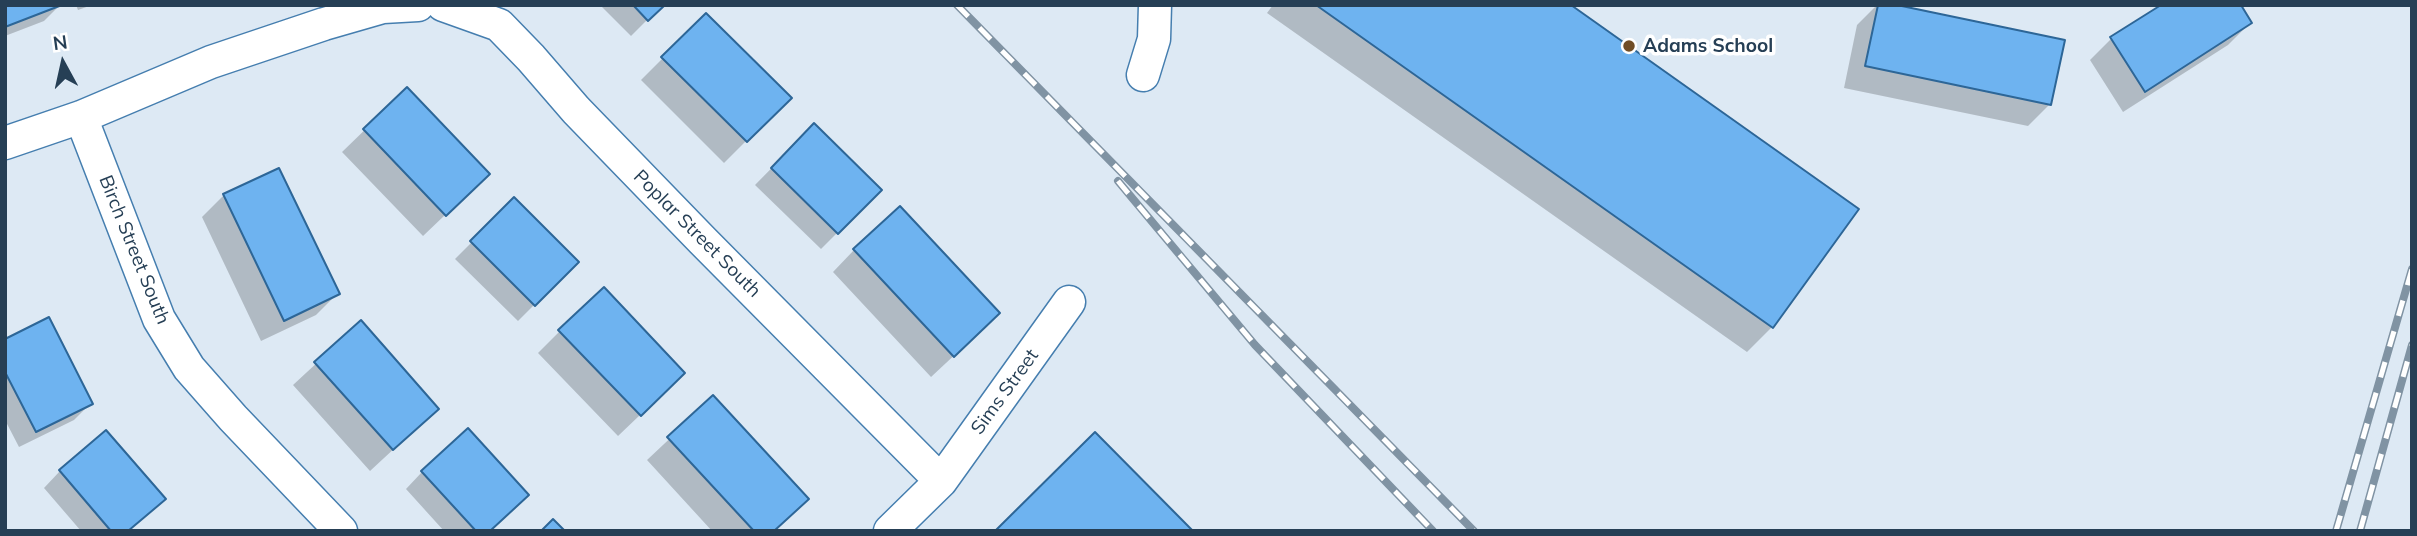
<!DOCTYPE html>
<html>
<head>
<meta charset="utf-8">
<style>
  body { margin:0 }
  #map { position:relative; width:2417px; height:536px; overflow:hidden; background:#dde9f4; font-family:Mulish,sans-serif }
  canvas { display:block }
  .frame { position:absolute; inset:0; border:7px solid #263f55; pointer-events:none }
  .north { position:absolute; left:28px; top:28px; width:70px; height:70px; -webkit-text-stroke:5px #fff; paint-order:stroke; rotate:352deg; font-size:19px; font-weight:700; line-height:28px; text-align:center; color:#263f55 }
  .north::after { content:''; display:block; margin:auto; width:24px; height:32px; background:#263f55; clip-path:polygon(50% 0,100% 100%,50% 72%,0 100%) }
</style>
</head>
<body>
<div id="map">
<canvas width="2417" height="536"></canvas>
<div class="frame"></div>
<div class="north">N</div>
</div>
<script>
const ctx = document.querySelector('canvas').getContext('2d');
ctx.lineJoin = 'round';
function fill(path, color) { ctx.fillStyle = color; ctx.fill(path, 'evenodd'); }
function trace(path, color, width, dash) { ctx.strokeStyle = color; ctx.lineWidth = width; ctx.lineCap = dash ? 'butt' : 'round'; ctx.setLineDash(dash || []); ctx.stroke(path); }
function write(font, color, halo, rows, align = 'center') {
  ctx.font = font + ' Mulish,sans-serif'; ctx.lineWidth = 7; ctx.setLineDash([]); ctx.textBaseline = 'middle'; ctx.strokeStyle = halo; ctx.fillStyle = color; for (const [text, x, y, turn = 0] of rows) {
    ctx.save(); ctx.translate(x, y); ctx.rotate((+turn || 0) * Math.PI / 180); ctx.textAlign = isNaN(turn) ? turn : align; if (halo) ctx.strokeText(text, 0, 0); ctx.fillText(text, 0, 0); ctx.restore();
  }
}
fill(new Path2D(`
  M5 5H60L44 21 5 36Z
  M76 5H92L78 10Z
  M600 5H662L631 36Z
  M1273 5H1568L1772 327 1747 352 1267 13Z
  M1877 5H1889L2050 104 2028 126 1844 88 1857 25Z
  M706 15 789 98 724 163 641 80Z
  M2250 23 2228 45 2123 112 2090 60 2111 39Z
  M407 89 466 195 423 236 342 152Z
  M814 125 880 190 821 249 755 185Z
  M224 195 338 293 316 315 261 341 202 217Z
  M514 200 577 262 518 321 455 259Z
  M854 250 976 335 931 377 833 272Z
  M360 323 437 409 370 471 293 385Z
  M560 331 661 395 618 436 538 353Z
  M5 341 91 403 74 420 19 447 5 420Z
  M713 398 774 531H712L647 460Z
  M60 471 163 499 128 531H81L44 488Z
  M422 472 489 531H444L406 489Z`), '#0003');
const building = new Path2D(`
  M5 5H62L5 27Z
  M633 5H665L648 21Z
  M1316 5H1571L1859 209 1773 328Z
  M1878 5H1897L2065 40 2051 105 1865 66Z
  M2161 5H2241L2252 23 2145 92 2110 37Z
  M706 13 792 98 747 142 661 57Z
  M407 87 490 174 446 216 363 129Z
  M814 123 882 190 838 234 771 168Z
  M279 168 340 294 284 321 223 194Z
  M514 197 579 262 535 306 470 241Z
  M900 206 1000 313 954 357 853 249Z
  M604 287 685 373 641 416 558 330Z
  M49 317 93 404 36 432 5 372V339Z
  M361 320 439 409 393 450 314 362Z
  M713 395 809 499 774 531H754L667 437Z
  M468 428 529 495 490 531H476L421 471Z
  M106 430 166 499 128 531H111L59 470Z
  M1095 432 1193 531H995Z
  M553 519 565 531H541Z`);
fill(building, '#6eb3f0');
trace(building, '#2d6697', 2);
const minor = new Path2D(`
  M443 5 499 25 531 58 576 110 702 240 941 481
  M1143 75 1154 39 1155 5
  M81 117 159 319 189 368 233 418 341 531
  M5 143 81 117 211 62 324 24 383 7 418 5
  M890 531 941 481 1069 302`);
trace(minor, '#457eaf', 35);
trace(minor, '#fff', 32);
const rail = new Path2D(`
  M957 5 1474 531
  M1118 181 1255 345 1433 531
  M2336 531 2412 269
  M2360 531 2412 345`);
trace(rail, '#8093a3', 8);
trace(rail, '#fff', 5, [16]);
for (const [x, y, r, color] of [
  [1629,46,7,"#704d26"]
]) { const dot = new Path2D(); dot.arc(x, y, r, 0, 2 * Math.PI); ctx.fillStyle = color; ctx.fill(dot); trace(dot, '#fff', 2.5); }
write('bold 19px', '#263f55', '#fff', [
  ["Adams School",1643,46]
], 'left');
write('19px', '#263f55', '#fff', [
  ["Poplar Street South",697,234,45],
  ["Birch Street South",134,250,68],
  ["Sims Street",1005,392,-54]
]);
</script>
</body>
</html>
